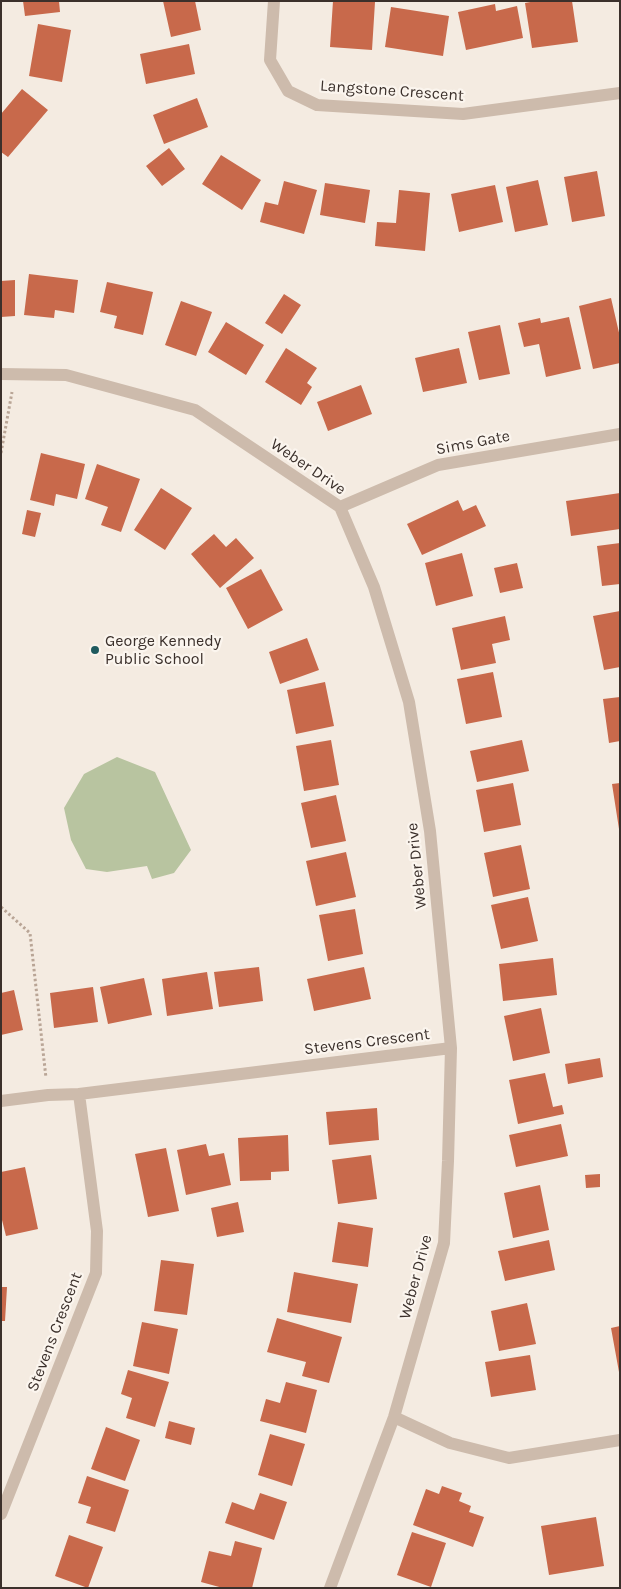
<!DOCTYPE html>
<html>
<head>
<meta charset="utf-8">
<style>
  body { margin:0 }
  #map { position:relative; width:621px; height:1589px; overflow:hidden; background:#f4ebe1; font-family:Karla,sans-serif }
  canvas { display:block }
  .frame { position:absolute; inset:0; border:2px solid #3b302b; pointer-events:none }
</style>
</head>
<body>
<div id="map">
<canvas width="621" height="1589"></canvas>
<div class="frame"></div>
</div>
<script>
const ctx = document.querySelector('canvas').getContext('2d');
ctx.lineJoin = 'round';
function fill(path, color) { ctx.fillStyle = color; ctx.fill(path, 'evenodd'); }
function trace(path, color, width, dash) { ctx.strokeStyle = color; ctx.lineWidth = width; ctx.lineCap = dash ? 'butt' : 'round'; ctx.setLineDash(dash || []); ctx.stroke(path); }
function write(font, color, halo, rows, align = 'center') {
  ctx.font = font + ' Karla,sans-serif'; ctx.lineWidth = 4.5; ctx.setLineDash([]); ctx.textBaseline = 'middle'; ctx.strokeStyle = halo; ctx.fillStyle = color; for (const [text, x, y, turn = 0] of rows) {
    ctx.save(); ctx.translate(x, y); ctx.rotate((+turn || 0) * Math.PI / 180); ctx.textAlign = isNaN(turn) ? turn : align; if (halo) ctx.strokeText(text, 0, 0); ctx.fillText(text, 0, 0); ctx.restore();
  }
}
fill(new Path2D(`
  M117 757 155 772 191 850 174 873 152 879 147 866 107 872 86 869 71 840 64 808 84 774Z`), '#b8c4a0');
fill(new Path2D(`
  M23 1H59L60 12 25 16Z
  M163 1H195L201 30 171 37Z
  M333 1 375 2 372 50 330 47Z
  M536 1H572L578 42 532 48 525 3Z
  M495 4 496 11 517 6 523 38 466 50 458 12Z
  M391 7 449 16 443 56 385 47Z
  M38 24 71 30 62 82 29 76Z
  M189 44 195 74 146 84 140 54Z
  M22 89 48 110 8 157 1 152V114Z
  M197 98 208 127 164 144 153 115Z
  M169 148 185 169 162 186 146 166Z
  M221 155 261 180 242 210 202 184Z
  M597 171 605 216 572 222 564 177Z
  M538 180 548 225 515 232 506 187Z
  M284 181 317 190 304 234 260 222 265 202 278 205Z
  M325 183 370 190 365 223 320 215Z
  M495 185 503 222 459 232 451 194Z
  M399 190 430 193 425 251 375 246 377 222 396 223Z
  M29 274 78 280 74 313 55 310 54 318 24 315Z
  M15 280V316L1 317V281Z
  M107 282 153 292 143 335 114 328 117 316 100 312Z
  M284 294 301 305 282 334 265 323Z
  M611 298 620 337V363L593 369 579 306Z
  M181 301 212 312 196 356 165 345Z
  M569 317 581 369 546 377 539 344 524 347 518 323 540 318 541 323Z
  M226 322 264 345 246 375 208 352Z
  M500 325 510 374 479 380 468 332Z
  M286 348 317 368 307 383 312 387 301 405 265 382Z
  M459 348 467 383 423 392 415 358Z
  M361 385 372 414 328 431 317 402Z
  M41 453 85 464 77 499 56 494 54 506 30 500Z
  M97 464 140 479 121 532 101 525 108 507 85 499Z
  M161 488 192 508 165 550 134 530Z
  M620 493V529L571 536 566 501Z
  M458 500 463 511 476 505 486 526 422 555 407 524Z
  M27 510 41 513 35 537 22 534Z
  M214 534 226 547 236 538 254 558 220 588 191 554Z
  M620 543V584L602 586 597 546Z
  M462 553 473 596 436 606 425 563Z
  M517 563 523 588 500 593 494 568Z
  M261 569 283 610 248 629 226 588Z
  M620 611V667L604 670 593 616Z
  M505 616 510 640 492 644 496 663 461 670 452 628Z
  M307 638 319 670 280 684 269 652Z
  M493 672 502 717 466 724 457 679Z
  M325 682 334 726 296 734 287 690Z
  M620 697V741L609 743 603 699Z
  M331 740 339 785 304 791 296 746Z
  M522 740 529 771 477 782 470 751Z
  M513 783 521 825 484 832 476 790Z
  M620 783V829H619L612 784Z
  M336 795 346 841 311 848 301 803Z
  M521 845 530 889 493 897 484 853Z
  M346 852 356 897 316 906 306 861Z
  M528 897 538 941 501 949 491 905Z
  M355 909 363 954 328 961 319 915Z
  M553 958 557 995 503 1001 499 964Z
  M259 967 263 1001 219 1007 214 972Z
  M364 967 371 999 314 1011 307 979Z
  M207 972 213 1009 167 1016 162 979Z
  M144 978 152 1015 108 1024 100 987Z
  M93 987 98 1022 54 1028 50 993Z
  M14 990 23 1030 1 1035V993Z
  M541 1008 550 1053 513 1061 504 1016Z
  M600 1058 603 1077 568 1084 565 1064Z
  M545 1073 553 1107 562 1105 564 1114 518 1124 509 1080Z
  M377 1108 379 1140 329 1145 326 1112Z
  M561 1124 568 1156 516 1167 509 1135Z
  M288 1135 289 1171 271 1172V1180L240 1181 238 1138Z
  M206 1144 209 1156 224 1153 231 1185 186 1195 177 1150Z
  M166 1148 179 1211 148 1217 135 1154Z
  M371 1155 377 1199 338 1204 332 1160Z
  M25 1167 38 1229 6 1236 1 1216V1172Z
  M600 1174V1187L586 1188 585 1175Z
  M540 1185 549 1230 513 1238 504 1193Z
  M238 1202 244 1232 217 1237 211 1208Z
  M338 1222 373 1228 368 1267 332 1262Z
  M549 1240 555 1270 505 1281 498 1251Z
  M161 1260 194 1264 187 1315 154 1311Z
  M294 1272 358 1284 351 1323 287 1312Z
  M1 1287H7L5 1321H1Z
  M527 1303 536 1344 499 1351 491 1311Z
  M277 1318 342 1337 329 1383 302 1376 306 1362 267 1352Z
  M142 1322 178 1329 169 1374 133 1366Z
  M620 1326V1371L619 1372 611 1328Z
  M530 1355 536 1390 491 1397 485 1362Z
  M128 1370 169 1382 155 1427 126 1418 132 1398 121 1394Z
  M286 1382 317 1390 306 1433 260 1421 266 1399 280 1403Z
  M169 1421 195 1428 191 1445 165 1438Z
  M106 1427 140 1440 125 1481 91 1469Z
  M270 1434 305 1444 292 1486 258 1475Z
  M87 1476 129 1490 115 1532 86 1523 91 1507 78 1503Z
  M442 1486 462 1493 459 1501 471 1506 469 1512 484 1517 473 1547 413 1525 426 1489 439 1494Z
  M260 1493 287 1502 274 1540 225 1523 232 1502 254 1510Z
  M596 1517 604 1566 549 1575 541 1526Z
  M412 1532 446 1543 431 1587 397 1575Z
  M69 1535 103 1547 88 1588 55 1576Z
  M235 1541 262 1548 252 1588H223L201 1582 209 1551 231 1556Z`), '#c8694b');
trace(new Path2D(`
  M1 453 12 392
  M1 907 30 933 46 1078`), '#b9a596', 3, [2.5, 2.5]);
trace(new Path2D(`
  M274 1 270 60 288 91 317 105 463 114 620 93
  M1 374 66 375 195 410 340 507 374 587 409 702 430 831 451 1048 448 1161 444 1243 394 1417 330 1588
  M340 507 438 465 620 434
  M1 1101 48 1095 79 1094 451 1048
  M394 1417 450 1443 509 1458 620 1440
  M1 1514 96 1273 97 1231 79 1094`), '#cdbbac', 12);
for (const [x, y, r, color] of [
  [95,650,5,"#1f5a5e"]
]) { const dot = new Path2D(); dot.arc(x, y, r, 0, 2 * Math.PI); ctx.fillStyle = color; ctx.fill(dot); trace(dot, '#fbf5ee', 2); }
write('16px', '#3b302b', '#fbf5ee', [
  ["Langstone Crescent",392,91,4],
  ["Sims Gate",473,443,-11],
  ["Weber Drive",308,467,34],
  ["Weber Drive",417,866,-96],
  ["Stevens Crescent",367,1042,-7],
  ["Weber Drive",416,1277,-75],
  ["Stevens Crescent",55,1332,-69]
]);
write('16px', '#3b302b', '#fbf5ee', [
  ["George Kennedy",105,641],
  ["Public School",105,659]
], 'left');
</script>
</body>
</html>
